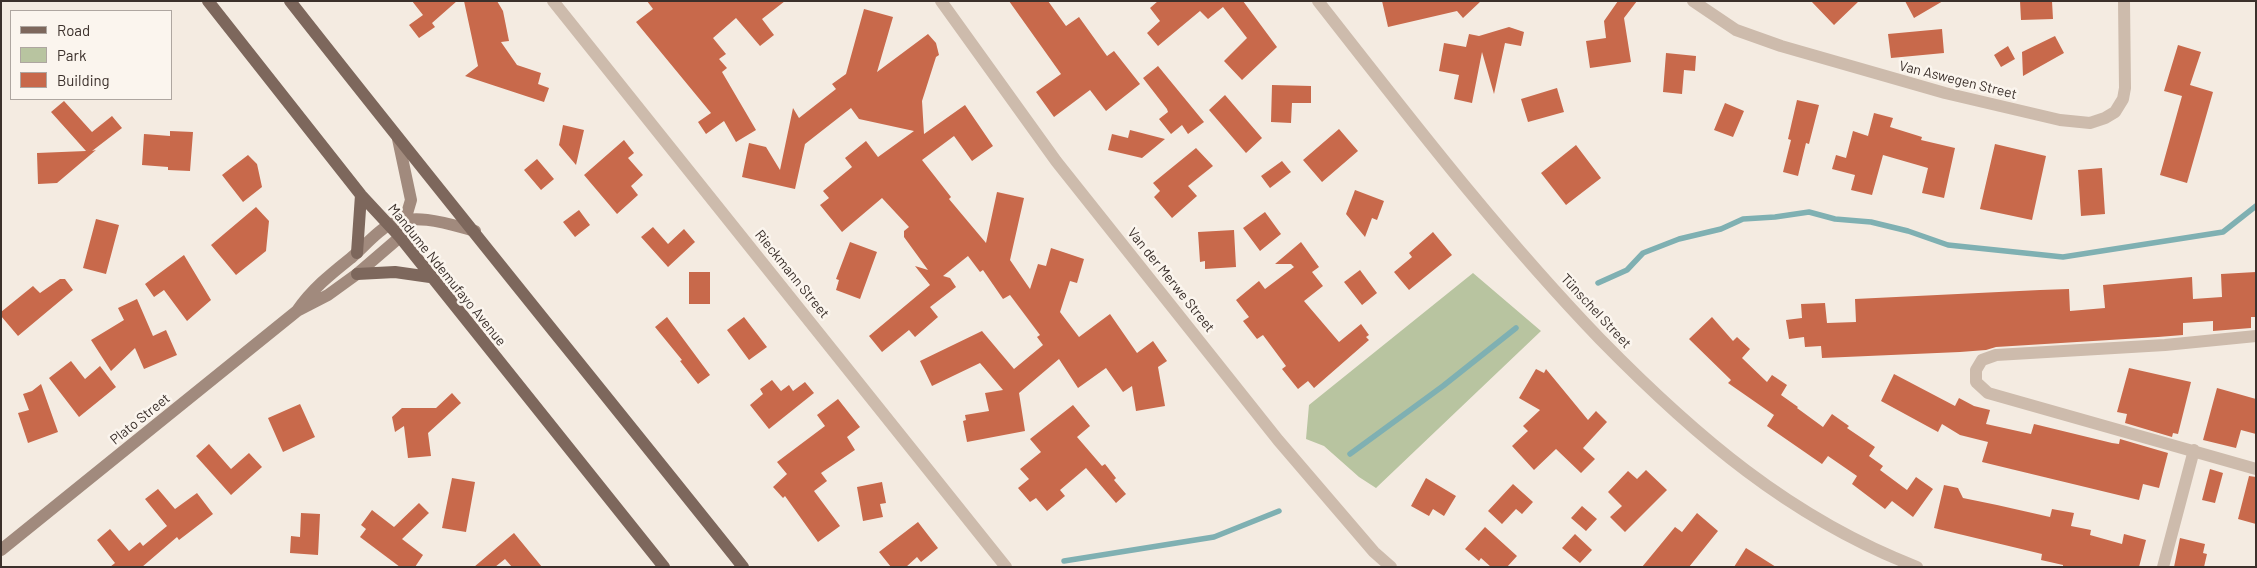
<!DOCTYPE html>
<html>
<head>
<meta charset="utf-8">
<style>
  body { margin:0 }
  #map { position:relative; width:2257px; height:568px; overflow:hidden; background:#f4ebe1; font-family:Barlow,sans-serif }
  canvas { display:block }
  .frame { position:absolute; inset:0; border:2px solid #3b302b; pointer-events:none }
  .legend { position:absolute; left:10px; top:10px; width:162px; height:90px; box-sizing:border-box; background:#fbf5ee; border:1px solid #aea6a0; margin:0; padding:6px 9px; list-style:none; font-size:15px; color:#3b302b }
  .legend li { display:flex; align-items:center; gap:10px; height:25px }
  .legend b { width:25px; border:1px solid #aea6a0 }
</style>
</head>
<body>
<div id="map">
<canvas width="2257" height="568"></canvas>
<div class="frame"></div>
<ul class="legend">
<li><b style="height:6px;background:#7d675c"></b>Road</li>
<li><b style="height:14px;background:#b8c4a0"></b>Park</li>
<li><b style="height:14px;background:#c8694b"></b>Building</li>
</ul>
</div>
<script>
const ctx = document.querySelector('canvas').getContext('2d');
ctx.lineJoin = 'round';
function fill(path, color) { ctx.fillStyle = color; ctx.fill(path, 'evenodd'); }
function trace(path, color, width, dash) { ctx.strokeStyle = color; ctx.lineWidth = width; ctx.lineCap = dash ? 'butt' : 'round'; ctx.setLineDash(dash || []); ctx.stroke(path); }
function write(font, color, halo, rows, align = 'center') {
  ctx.font = font + ' Barlow,sans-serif'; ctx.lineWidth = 5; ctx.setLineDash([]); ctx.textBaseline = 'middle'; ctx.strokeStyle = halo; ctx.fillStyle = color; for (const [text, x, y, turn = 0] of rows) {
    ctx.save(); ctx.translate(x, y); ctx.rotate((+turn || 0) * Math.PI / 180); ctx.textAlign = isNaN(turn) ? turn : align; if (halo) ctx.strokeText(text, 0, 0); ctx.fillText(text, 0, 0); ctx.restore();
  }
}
fill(new Path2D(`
  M1473 273 1541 331 1376 488 1359 477 1324 446 1306 439 1309 405Z`), '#b8c4a0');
trace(new Path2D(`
  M1598 283 1627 270 1643 253 1679 239 1721 229 1743 219 1775 217 1809 212 1835 219 1871 222 1908 231 1948 245 2063 257 2223 232 2256 206
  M1350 454 1443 386 1516 328
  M1064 561 1214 537 1279 511`), '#7fb0b2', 5.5);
fill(new Path2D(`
  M412 1H457L432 23 435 27 419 38 409 25 423 15Z
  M464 1H497L503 11 509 41 501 42 517 65 541 73 538 84 549 88 544 102 465 76 478 66Z
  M647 1H785L762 19 774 35 760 46 736 18 713 38 726 54 719 59 727 68 722 72 756 130 736 142 724 121 706 134 698 122 711 113 636 22 653 9Z
  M1009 1H1048L1066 26 1079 17 1107 56 1114 51 1140 84 1106 111 1090 90 1054 117 1036 92 1061 74Z
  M1158 1H1243L1277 47 1242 80 1224 61 1247 38 1223 7 1208 19 1200 11 1158 46 1147 33 1160 21 1150 8Z
  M1382 1H1481L1463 18 1457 11 1388 27Z
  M1618 1H1637L1624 18 1631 62 1590 68 1586 41 1606 38 1604 21Z
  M1811 1H1859L1834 25Z
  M1905 1H1943L1914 18Z
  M2020 1H2052L2053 19 2021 20Z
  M864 9 893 17 877 72 928 34 936 43 939 55 936 57 922 101 924 134 965 105 993 146 972 161 954 136 922 160 951 197 949 199 986 243 997 192 1024 198 1010 260 1030 289 1038 264 1046 266 1051 248 1084 259 1077 283 1070 281 1060 312 1079 337 1110 314 1137 353 1153 341 1167 361 1158 367 1165 406 1136 411 1132 386 1123 392 1106 368 1078 388 1059 359 1019 393 1025 431 967 442 963 421 966 420 965 415 989 411 985 393 1003 390 980 363 932 386 920 361 982 331 1014 369 1043 345 1037 337 1040 335 1010 295 1003 299 983 270 980 272 968 256 943 276 950 278 956 287 930 307 938 317 915 337 909 330 882 352 869 336 930 285 915 266 928 270 904 237V231L909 227 882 198 842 232 820 205 829 198 823 191 852 167 845 158 866 141 878 157 914 131 859 119 851 108 805 144 795 189 742 177 749 143 766 147 780 170 793 108 799 118 836 89 832 84 846 74Z
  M1509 27 1524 32 1521 46 1505 43 1494 94 1482 52 1472 103 1454 99 1459 75 1439 71 1444 43 1466 47 1469 34 1479 36Z
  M1942 29 1944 53 1891 58 1888 34Z
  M2055 36 2064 53 2023 76 2022 52Z
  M2178 45 2201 52 2190 85 2213 92 2187 183 2160 175 2182 96 2164 91Z
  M2008 46 2015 59 2001 67 1994 55Z
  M1666 53 1696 56 1695 71 1684 70 1682 94 1663 92Z
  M1158 66 1204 122 1188 134 1182 125 1171 134 1159 119 1168 112 1167 109 1143 78Z
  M1272 85 1311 86V103H1292L1291 123 1271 122Z
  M1557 88 1564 112 1528 122 1521 99Z
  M1225 95 1262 138 1246 153 1209 110Z
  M1797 100 1819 105 1809 144 1806 143 1798 176 1783 172 1791 140 1788 139Z
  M64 101 92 132 112 116 122 128 92 151 96 150 57 183 38 184 37 153 86 151 51 112Z
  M1725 103 1744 111 1733 137 1714 130Z
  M1874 113 1893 118 1890 127 1922 137 1921 140 1955 148 1944 198 1922 193 1928 168 1883 155 1872 195 1851 190 1855 175 1832 169 1836 155 1846 158 1853 131 1868 136Z
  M563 125 584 130 576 165 559 145Z
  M1339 129 1358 151 1322 182 1303 160Z
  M1130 130 1165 139 1142 158 1108 150 1112 134 1128 138Z
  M170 131 193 132 190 171 168 170V167L142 165 144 134 170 136Z
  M624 140 634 153 628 158 643 175 631 186 638 195 617 214 584 175Z
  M1995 144 2046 156 2032 220 1980 209Z
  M1576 145 1601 178 1566 205 1541 173Z
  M1196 148 1213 166 1188 186 1197 196 1172 218 1154 197 1160 191 1153 183Z
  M248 155 257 164 262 187 243 202 222 175Z
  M537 159 554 179 541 190 524 170Z
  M1282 161 1291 172 1270 188 1261 176Z
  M2102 168 2105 214 2081 216 2078 170Z
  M1355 190 1384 201 1377 220 1372 218 1365 237 1346 214Z
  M256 207 269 221 266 251 236 275 211 245Z
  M579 210 590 225 575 237 563 222Z
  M1265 212 1281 234 1260 251 1243 228Z
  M96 219 119 225 106 274 83 268Z
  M653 227 668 244 684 229 695 242 668 267 641 237Z
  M1234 230 1236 267 1205 269V261L1200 262 1198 232Z
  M1433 232 1452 255 1409 290 1394 272 1412 257 1409 253Z
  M850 242 877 252 860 299 836 290 839 280 836 279Z
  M1301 242 1319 267 1312 272 1323 286 1304 301 1339 342 1361 324 1369 335 1366 337 1369 340 1314 388 1308 381 1298 389 1282 369 1286 366 1263 335 1257 339 1243 321 1249 317 1236 300 1259 281 1265 289 1294 267 1291 264H1275Z
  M184 255 211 300 187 321 164 290 154 297 145 284Z
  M1360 270 1377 293 1362 305 1344 282Z
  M689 272H710V304H689Z
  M2256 272V317H2251V328L2213 331V321L2183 323V335L2158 337 1996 347 1986 350 1960 352 1822 358 1821 346 1805 347 1804 337 1789 339 1786 320 1802 318 1801 304 1825 303 1827 323 1856 322 1855 299 2040 290 2069 289 2070 311 2105 308 2103 285 2192 277 2193 299 2222 297 2221 274Z
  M60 279H65L73 290 18 336 1 316V312L33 286 40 293Z
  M137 299 153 336 166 330 177 355 144 369 135 348 111 371 91 340 124 320 118 308Z
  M667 317 710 375 698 384 680 361 682 360 655 327Z
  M744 317 767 347 749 360 727 330Z
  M1712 317 1733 341 1737 337 1750 349 1742 358 1767 382 1772 375 1787 385 1781 395 1798 407 1797 408 1823 427 1832 414 1849 426 1847 428 1875 447 1869 456 1883 466 1880 470 1907 490 1916 477 1933 489 1913 517 1892 501 1885 509 1852 484 1857 476 1828 456 1822 464 1767 426 1774 415 1728 383 1731 380 1689 339Z
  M71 361 85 379 100 366 116 387 79 417 49 378Z
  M2129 368 2191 382 2178 434 2173 433 2172 437 2125 423 2127 414 2117 412Z
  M1536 369 1544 373 1546 369 1588 420 1596 411 1607 422 1583 448 1595 459 1581 473 1556 449 1534 470 1512 446 1528 431 1523 426 1540 410 1519 398Z
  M1894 374 1955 406 1959 398 1974 406 1990 410 1986 424 2031 434 2034 424 2112 443 2119 444 2120 439 2168 453 2159 488 2143 484 2139 500 1982 462 1988 442 1960 435 1942 424 1938 432 1881 401Z
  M772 380 781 391 789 385 793 391 805 382 814 393 769 429 750 405 763 394 760 389Z
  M41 384 58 432 28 443 18 413 29 410 23 394 32 391Z
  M2217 388 2256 399V434L2241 430 2236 448 2203 440Z
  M452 393 461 403 428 433 431 456 408 458 404 426 395 432 392 417 402 408H436Z
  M838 399 860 427 847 437 855 450 821 473 827 481 814 491 840 526 818 542 785 496 783 498 773 487 787 474 777 462 825 426 817 415Z
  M300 404 315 437 283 452 268 418Z
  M1073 405 1090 426 1077 437 1102 466 1105 464 1116 478 1114 480 1126 494 1116 503 1086 468 1060 490 1065 496 1047 511 1036 498 1030 502 1018 488 1029 479 1020 469 1041 452 1030 439Z
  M209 444 231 469 249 453 262 467 231 495 196 456Z
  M2210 469 2223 473 2215 503 2202 500Z
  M1646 470 1667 490 1625 532 1610 517 1622 506 1608 492 1628 471 1637 479Z
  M2249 476 2256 477V524L2238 519Z
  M452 478 475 482 466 532 442 528Z
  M1426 478 1456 496 1444 516 1433 509 1429 516 1411 506Z
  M882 482 886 503 880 504 883 517 863 521 857 487Z
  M1513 484 1533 502 1522 514 1516 509 1502 524 1488 511Z
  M1944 485 1958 488 1963 498 1997 505 2050 517 2052 509 2074 513 2071 526 2091 530 2090 535 2122 544 2124 534 2146 540 2139 567H2063V565L2041 560 2042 554 1934 528Z
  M158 489 175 509 197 493 213 514 179 540 177 537 142 567H110L115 563 97 540 110 529 129 551 140 542 143 546 167 526 145 499Z
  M419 503 429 513 402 539 423 555 415 567H400L360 537 366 529 361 525 372 510 394 527Z
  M1582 506 1597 519 1586 531 1571 518Z
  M301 513 320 514 318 555 290 553 291 536 300 537Z
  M1697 513 1718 531 1689 567H1642L1675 527 1682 532Z
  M918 522 938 548 921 562 917 557 906 567H891L879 552Z
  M1485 527 1517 556 1507 567H1491L1481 558 1479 561 1465 549Z
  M514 533 542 567H512L505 559 495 567H474Z
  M1575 534 1592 550 1580 563 1562 548Z
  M2180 538 2205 544 2203 553 2207 554 2204 567H2174Z
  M1746 548 1776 567H1734Z`), '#c8694b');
trace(new Path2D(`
  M553 1 1006 567
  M941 1 1056 161 1278 440 1374 552 1391 567
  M1318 1C1409 117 1498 233 1600 339 1694 435 1790 518 1917 567
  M1693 1 1736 30 1781 46 1945 93 2060 120 2090 123 2105 118 2115 112 2123 99 2125 88 2124 1
  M2256 336 2165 345 1996 355 1982 360 1976 370V382L1988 393 2256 469
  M2163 567 2194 450`), '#cdbbac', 12);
trace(new Path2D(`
  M297 311C312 289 331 274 351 258 362 249 377 231 389 225 415 212 449 224 475 231
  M1 550 297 311 328 295 357 274 400 237 411 200 398 139`), '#a18a7d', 12);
trace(new Path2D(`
  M208 1 361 195 400 237 664 567
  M290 1C439 191 592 378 743 567
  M357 253 361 195
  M357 274 395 272 430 277`), '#7d675c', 12);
write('14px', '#3b302b', '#fbf5ee', [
  ["Van Aswegen Street",1958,80,14],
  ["Rieckmann Street",792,274,51],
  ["Mandume Ndemufayo Avenue",447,275,51],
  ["Van der Merwe Street",1171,280,51],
  ["Tünschel Street",1596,311,47],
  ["Plato Street",140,419,-39]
]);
</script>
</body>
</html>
